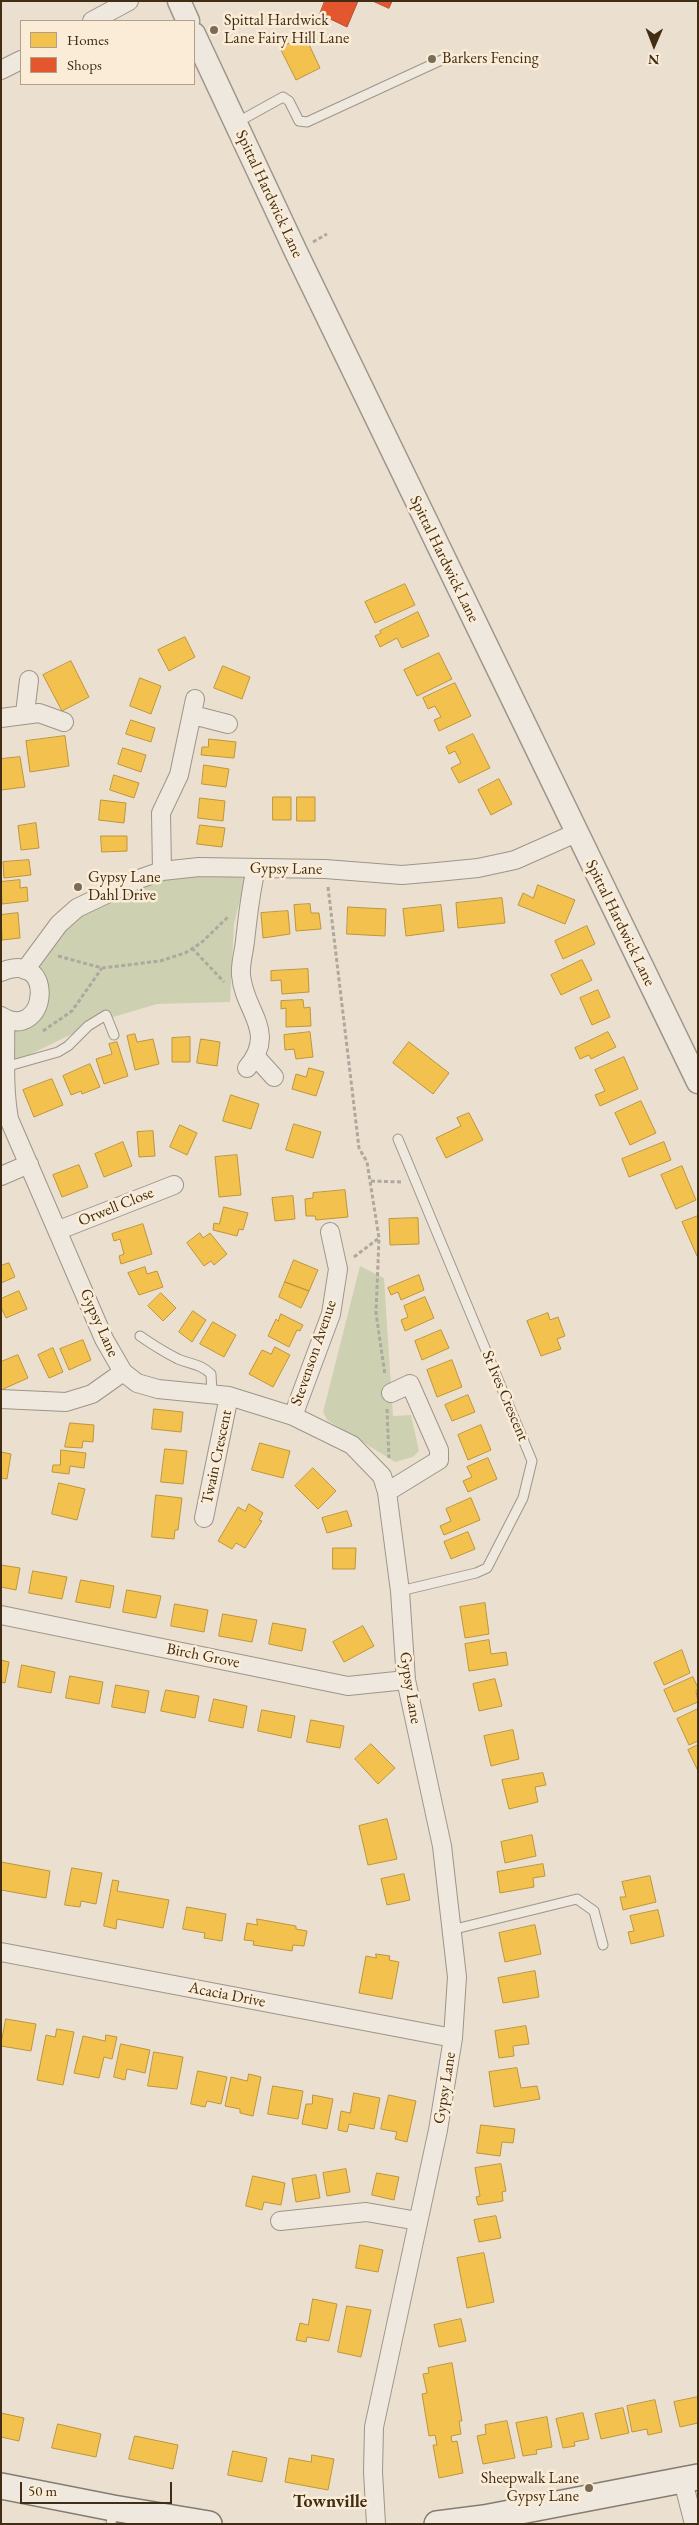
<!DOCTYPE html>
<html>
<head>
<meta charset="utf-8">
<style>
  body { margin:0 }
  #map { position:relative; width:699px; height:2525px; overflow:hidden; background:#ebe0cf; font-family:"EB Garamond",serif }
  canvas { display:block }
  .frame { position:absolute; inset:0; border:2px solid #402d13; pointer-events:none }
  .legend { position:absolute; left:20px; top:20px; width:175px; height:65px; box-sizing:border-box; background:#faecd7; border:1px solid #b0a089; margin:0; padding:6px 9px; list-style:none; font-size:15px; color:#402d13 }
  .legend li { display:flex; align-items:center; gap:10px; height:25px }
  .legend b { width:25px; border:1px solid #b0a089 }
  .north { position:absolute; left:629px; top:20px; width:50px; height:50px; -webkit-text-stroke:4px #faecd7; paint-order:stroke; rotate:181deg; font-size:14px; font-weight:700; line-height:20px; text-align:center; color:#402d13 }
  .north::after { content:''; display:block; margin:auto; width:18px; height:22px; background:#402d13; clip-path:polygon(50% 0,100% 100%,50% 72%,0 100%) }
  .scale { position:absolute; left:20px; top:2482px; width:152px; height:22px; box-sizing:border-box; border:2px solid #402d13; border-top:0; padding-left:6px; font-size:15px; line-height:18px; white-space:nowrap; color:#402d13; -webkit-text-stroke:4px #faecd7; paint-order:stroke }
</style>
</head>
<body>
<div id="map">
<canvas width="699" height="2525"></canvas>
<div class="frame"></div>
<ul class="legend">
<li><b style="height:14px;background:#f2c14e"></b>Homes</li>
<li><b style="height:14px;background:#e4572e"></b>Shops</li>
</ul>
<div class="north">N</div>
<div class="scale">50 m</div>
</div>
<script>
const ctx = document.querySelector('canvas').getContext('2d');
ctx.lineJoin = 'round';
function fill(path, color) { ctx.fillStyle = color; ctx.fill(path, 'evenodd'); }
function trace(path, color, width, dash) { ctx.strokeStyle = color; ctx.lineWidth = width; ctx.lineCap = dash ? 'butt' : 'round'; ctx.setLineDash(dash || []); ctx.stroke(path); }
function write(font, color, halo, rows, align = 'center') {
  ctx.font = font + ' "EB Garamond",serif'; ctx.lineWidth = 5; ctx.setLineDash([]); ctx.textBaseline = 'middle'; ctx.strokeStyle = halo; ctx.fillStyle = color; for (const [text, x, y, turn = 0] of rows) {
    ctx.save(); ctx.translate(x, y); ctx.rotate((+turn || 0) * Math.PI / 180); ctx.textAlign = isNaN(turn) ? turn : align; if (halo) ctx.strokeText(text, 0, 0); ctx.fillText(text, 0, 0); ctx.restore();
  }
}
fill(new Path2D(`
  M248 868 234 924 230 1002 157 1004 97 1022 4 1067 2 1038 31 1015V974L59 924 136 880Z
  M360 1266 384 1278 393 1416 411 1415 419 1451 413 1457 395 1462 327 1420 323 1412Z`), '#ced1b1');
const homes = new Path2D(`
  M305 36 320 68 296 80 280 48Z
  M405 584 415 605 375 623 365 602Z
  M418 612 429 636 402 648 397 638 380 647 375 636 381 633 380 631Z
  M185 637 195 657 169 671 158 650Z
  M439 653 452 679 417 696 404 670Z
  M71 661 89 697 62 711 43 675Z
  M223 666 250 677 242 699 214 688Z
  M140 678 161 686 151 714 130 706Z
  M455 683 471 716 439 731 434 720 441 717 435 706 428 709 423 698Z
  M131 720 155 728 151 742 126 734Z
  M473 734 490 768 459 783 451 768 461 763 455 751 449 754 446 747Z
  M65 736 69 766 30 772 26 741Z
  M209 739 236 742 234 758 201 755 202 747H208Z
  M123 748 146 755 141 772 118 764Z
  M20 757 25 787 1 790V759Z
  M204 765 229 769 226 787 202 784Z
  M114 775 139 783 134 798 110 790Z
  M499 779 512 804 491 815 478 790Z
  M273 797H291V820H273Z
  M297 797H315V821H297Z
  M200 798 225 801 223 821 198 818Z
  M101 800 126 803 124 823 99 820Z
  M36 823 39 848 21 850 18 826Z
  M200 825 225 828 222 847 197 844Z
  M101 836H127V851L102 852Z
  M29 860 31 875 4 878 3 862Z
  M20 880V888L27 887 28 901 2 904 1 882Z
  M538 885 575 900 565 924 518 905 523 893 533 898Z
  M502 898 505 923 458 928 456 903Z
  M310 904 311 913H319L321 929 296 931 294 905Z
  M441 905 444 931 406 936 403 909Z
  M348 907 386 909 385 936 347 934Z
  M288 911 290 934 263 938 261 913Z
  M18 913 20 938 2 940 1 915Z
  M587 926 595 944 563 959 555 941Z
  M582 960 592 980 561 995 551 975Z
  M308 969 309 992 282 994 281 980 271 981V971Z
  M598 990 610 1017 592 1025 580 998Z
  M303 1000 304 1008 310 1007 311 1026 286 1027V1008L281 1009V1001Z
  M310 1032 313 1057 296 1059 294 1049 285 1050 284 1035Z
  M608 1032 616 1047 591 1059 589 1055 580 1059 575 1048Z
  M135 1034 137 1042 153 1039 159 1064 135 1070 127 1036Z
  M190 1037V1062H172V1038Z
  M201 1039 220 1042 217 1066 197 1063Z
  M117 1042 128 1076 104 1084 96 1059 112 1054 109 1044Z
  M409 1042 449 1073 433 1094 393 1063Z
  M624 1057 638 1089 600 1106 595 1095 605 1091 595 1070Z
  M90 1064 100 1087 82 1094 81 1091 71 1095 63 1076Z
  M309 1068 324 1072 316 1096 292 1089 296 1074 306 1077Z
  M52 1079 63 1105 34 1117 23 1090Z
  M231 1095 259 1104 251 1129 223 1121Z
  M641 1101 656 1133 630 1145 615 1113Z
  M469 1113 483 1140 446 1158 436 1138 461 1126 457 1118Z
  M294 1124 321 1132 313 1158 286 1150Z
  M180 1125 197 1133 187 1155 170 1147Z
  M153 1131 155 1156 139 1157 137 1132Z
  M123 1142 132 1166 104 1177 95 1154Z
  M664 1142 671 1160 629 1177 622 1159Z
  M237 1155 241 1195 219 1197 215 1157Z
  M79 1165 88 1187 62 1197 53 1175Z
  M682 1166 696 1200 676 1209 661 1175Z
  M345 1190 348 1217 316 1220 315 1216H306L305 1199 313 1198V1193Z
  M293 1196 295 1219 275 1221 272 1198Z
  M224 1207 248 1213 243 1230 239 1229 237 1236 213 1230 214 1223 219 1224Z
  M698 1216V1256H697L682 1222Z
  M418 1218 419 1244 390 1245 389 1219Z
  M143 1224 152 1254 121 1264 119 1256 124 1254 120 1239 114 1241 112 1234Z
  M200 1233 203 1238 210 1233 227 1254 214 1265 211 1261 204 1266 187 1243Z
  M294 1260 318 1270 309 1291 285 1282Z
  M9 1263 15 1277 1 1283V1266Z
  M145 1267 147 1274 157 1271 163 1287 139 1295 128 1273Z
  M419 1275 424 1290 401 1300 398 1292 391 1295 388 1288Z
  M285 1282 309 1291 301 1308 279 1297Z
  M19 1291 27 1309 6 1318 1 1307V1299Z
  M161 1293 176 1308 163 1321 148 1306Z
  M425 1297 434 1318 405 1331 401 1320 408 1317 404 1306Z
  M193 1311 206 1320 192 1342 179 1332Z
  M548 1313 550 1320 558 1317 565 1336 557 1339 561 1349 541 1356 527 1321Z
  M281 1314 303 1325 300 1331 297 1330 289 1347 268 1336 276 1319 278 1321Z
  M213 1322 236 1335 224 1357 200 1344Z
  M441 1330 449 1348 422 1360 415 1341Z
  M83 1340 91 1360 69 1370 60 1349Z
  M275 1347 290 1355 273 1387 249 1374 262 1350 271 1354Z
  M53 1348 63 1372 49 1378 38 1355Z
  M18 1355 28 1378 1 1390V1362Z
  M452 1360 462 1387 437 1397 427 1370Z
  M468 1395 475 1412 452 1421 445 1405Z
  M154 1409 183 1412 181 1432 152 1429Z
  M70 1423 94 1425 93 1442 83 1441 82 1448 65 1447Z
  M481 1425 491 1450 468 1460 458 1435Z
  M260 1443 290 1451 283 1478 252 1470Z
  M165 1449 187 1451 183 1484 161 1482Z
  M61 1450 86 1453 84 1468 70 1466 69 1474 52 1472 53 1465H60Z
  M1 1452 11 1454 7 1479 1 1478Z
  M488 1458 497 1479 468 1492 463 1481 472 1477 467 1467Z
  M313 1468 336 1491 318 1509 295 1486Z
  M59 1483 85 1489 77 1520 52 1514Z
  M156 1495 182 1498 178 1530H175L174 1539 152 1537Z
  M471 1498 480 1520 444 1535 440 1526 451 1521 446 1509Z
  M249 1504 263 1513 259 1520 262 1521 245 1548 236 1543 232 1549 218 1541 238 1507 245 1511Z
  M347 1511 352 1526 327 1533 322 1518Z
  M468 1532 475 1549 451 1559 444 1542Z
  M333 1548H356L355 1569H333Z
  M1 1565 20 1568 16 1590 1 1587Z
  M33 1571 67 1577 62 1599 29 1593Z
  M81 1580 114 1586 110 1608 76 1602Z
  M127 1590 161 1596 156 1618 123 1612Z
  M485 1603 489 1634 465 1638 460 1607Z
  M175 1604 208 1610 204 1632 171 1626Z
  M223 1614 257 1620 252 1642 219 1636Z
  M273 1623 306 1629 302 1651 269 1644Z
  M363 1626 374 1646 344 1662 333 1642Z
  M489 1640 491 1654 506 1652 508 1665 469 1671 465 1644Z
  M682 1650 690 1673 664 1685 654 1663Z
  M1 1660 9 1662 5 1683 1 1682Z
  M22 1665 55 1672 51 1693 18 1687Z
  M70 1676 103 1682 99 1704 66 1698Z
  M693 1677 698 1688 696 1691 698 1702 674 1712 664 1690Z
  M495 1679 502 1706 479 1711 473 1684Z
  M116 1685 149 1691 145 1713 112 1707Z
  M166 1690 199 1696 195 1718 161 1711Z
  M214 1699 247 1706 243 1728 209 1721Z
  M698 1709V1741L689 1745 677 1719Z
  M262 1710 295 1716 291 1738 258 1731Z
  M311 1720 344 1726 340 1748 307 1742Z
  M513 1730 519 1759 491 1766 484 1736Z
  M371 1744 395 1768 378 1784 355 1759Z
  M698 1745V1771L688 1750Z
  M543 1773 546 1785 535 1787 538 1802 509 1809 502 1780Z
  M387 1819 397 1859 368 1865 359 1826Z
  M532 1835 536 1856 505 1863 501 1842Z
  M1 1862 50 1871 46 1898 1 1890Z
  M543 1864 545 1876 533 1878 534 1887 500 1893 497 1872Z
  M72 1868 102 1873 96 1904 81 1901 80 1907 65 1905Z
  M404 1874 410 1900 387 1905 381 1879Z
  M650 1876 656 1902 623 1910 620 1897H626L622 1882Z
  M113 1880 119 1881 117 1891 169 1900 163 1928 117 1919 116 1929 104 1926Z
  M187 1907 226 1914 222 1941 204 1938 205 1933 183 1929Z
  M658 1910 664 1936 631 1944 628 1932 634 1931 630 1916Z
  M257 1919 296 1926V1929L307 1931 304 1946 293 1945 292 1951 253 1945 254 1941 244 1940 247 1923 257 1925Z
  M535 1925 541 1954 505 1962 499 1933Z
  M376 1954 390 1956 389 1960 399 1962 392 1999 359 1993 366 1956 376 1958Z
  M535 1971 539 1997 503 2003 498 1978Z
  M6 2019 36 2024 31 2051 1 2046Z
  M526 2026 529 2044 513 2046 514 2056 499 2058 495 2031Z
  M57 2029 74 2032 63 2085 37 2080 46 2035 55 2037Z
  M106 2035 117 2037 112 2059 104 2057 99 2078 74 2073 83 2036 105 2041Z
  M121 2044 150 2050 145 2073 127 2069 125 2080 114 2077Z
  M154 2052 183 2057 177 2089 148 2086Z
  M517 2068 521 2088 537 2086 540 2099 494 2107 489 2072Z
  M198 2071 227 2077 221 2104 207 2101 205 2107 191 2104Z
  M249 2074 261 2077 253 2116 240 2113V2109L225 2106 231 2077 247 2081Z
  M273 2086 303 2091 298 2119 268 2114Z
  M354 2093 380 2098 374 2129 349 2124 347 2132 338 2130 341 2111 350 2113Z
  M313 2095 333 2099 327 2129 302 2124 306 2104H312Z
  M389 2095 416 2101 407 2142 395 2139 397 2132 381 2129Z
  M481 2125 515 2129 513 2143 502 2142 500 2156 477 2153Z
  M501 2164 506 2191 502 2192 503 2201 478 2205 476 2197 480 2196 475 2168Z
  M346 2169 350 2192 327 2196 323 2173Z
  M377 2173 399 2177 394 2200 372 2195Z
  M316 2175 320 2198 296 2202 292 2179Z
  M253 2176 285 2183 281 2205 264 2202 262 2210 246 2206Z
  M496 2216 501 2238 479 2242 474 2220Z
  M360 2245 383 2250 378 2272 356 2268Z
  M484 2253 494 2302 467 2308 457 2258Z
  M313 2299 337 2304 329 2341 307 2337 306 2342 296 2340 300 2323 308 2325Z
  M347 2306 371 2310 361 2357 338 2352Z
  M461 2319 466 2341 439 2347 434 2325Z
  M452 2363 462 2421H459L461 2434 451 2436 452 2442 457 2441 463 2473 439 2478 433 2445H437L435 2435 429 2436 422 2394 427 2393 423 2374 429 2373 428 2368Z
  M698 2397V2423L680 2427 674 2402Z
  M655 2400 662 2432 648 2435 647 2429 632 2432 627 2406Z
  M623 2408 629 2433 601 2439 595 2414Z
  M1 2413 24 2418 19 2441 1 2437Z
  M583 2413 589 2439 574 2442 575 2446 563 2448 556 2419Z
  M547 2417 552 2447 536 2450 537 2454 523 2456 516 2423Z
  M507 2421 515 2458 483 2464 477 2436 486 2434 485 2425Z
  M58 2424 101 2434 96 2457 52 2448Z
  M135 2436 178 2445 173 2469 129 2459Z
  M233 2451 267 2458 262 2482 228 2475Z
  M312 2455 334 2459 328 2490 285 2482 289 2458 311 2462Z`);
fill(homes, '#f2c14e');
trace(homes, '#bd953c', 1);
const shops = new Path2D(`
  M325 1H358L347 27 320 14Z
  M373 1H392L389 8Z`);
fill(shops, '#e4572e');
trace(shops, '#b34a26', 1);
const service = new Path2D(`
  M236 123 283 97 289 101 299 121 307 122 446 58
  M5 1067 58 1052 68 1046 88 1026 106 1015 114 1035
  M398 1139 532 1461 523 1498 487 1568 476 1573 400 1591
  M140 1336C153 1345 164 1352 178 1359 192 1365 199 1363 211 1374L212 1394
  M451 1930 577 1899 594 1911 603 1945
  M111 2524 113 2509`);
const minor = new Path2D(`
  M92 21 129 1
  M1 70 21 60
  M25 713 29 680
  M193 715 228 724
  M1 718 39 713 64 722
  M162 871 161 813 179 775 195 699
  M25 970 59 924 77 908 136 880 162 871 199 867 325 869 402 875 437 872 478 868 515 860 576 833
  M1 972C58 948 47 1044 1 1016
  M5 1018C6 1052 3 1085 9 1119L104 1339 123 1372 137 1383 158 1389 229 1396 293 1416 352 1445 382 1476 387 1492 400 1591 406 1680 442 1846 457 1977 453 2038 438 2130 374 2427 373 2472 376 2524
  M256 1057 274 1077
  M247 1068C278 1031 244 1012 241 975 240 964 244 952 245 941 248 916 250 893 256 869
  M1 1176 29 1164
  M59 1230 174 1185
  M1 1399 66 1402 92 1394 123 1372
  M293 1416 331 1314 338 1269 330 1232
  M387 1492 439 1460V1450L410 1384 391 1393
  M204 1518 229 1396
  M1 1615 348 1686 406 1680
  M1 1952 453 2038
  M280 2221 366 2212 418 2221
  M683 2481 694 2524`);
const tertiary = new Path2D(`
  M179 1 188 21
  M194 34 296 252 698 1082`);
const secondary = new Path2D(`
  M1 2486 113 2508 209 2524
  M437 2524 484 2518 698 2477`);
trace(service, '#9e9588', 11);
trace(minor, '#9e9588', 20);
trace(tertiary, '#9e9588', 25);
trace(secondary, '#857c70', 28);
trace(new Path2D(`
  M313 242 327 234
  M328 887 359 1148 367 1162 379 1238 376 1313 385 1375
  M192 948 224 982
  M58 956 102 968 160 961 185 953 201 943 228 917
  M43 1031 72 1011 102 968
  M371 1181 401 1182
  M354 1257 379 1238
  M387 1409 389 1458`), '#aea89f', 3, [4, 2.5]);
trace(service, '#eee8df', 9);
trace(minor, '#eee8df', 18);
trace(tertiary, '#eee8df', 22);
trace(secondary, '#eee8df', 25);
for (const [x, y, r, color] of [
  [214,30,5,"#7c6c55"],
  [432,59,5,"#7c6c55"],
  [78,887,5,"#7c6c55"],
  [589,2488,5,"#7c6c55"]
]) { const dot = new Path2D(); dot.arc(x, y, r, 0, 2 * Math.PI); ctx.fillStyle = color; ctx.fill(dot); trace(dot, '#faecd7', 2); }
write('16px', '#402d13', '#faecd7', [
  ["Spittal Hardwick",224,21],
  ["Lane Fairy Hill Lane",224,39],
  ["Barkers Fencing",442,59],
  ["Gypsy Lane",88,878],
  ["Dahl Drive",88,896],
  ["Sheepwalk Lane",579,2479,"right"],
  ["Gypsy Lane",579,2497,"right"]
], 'left');
write('16px', '#402d13', '#faecd7', [
  ["Spittal Hardwick Lane",269,194,65],
  ["Spittal Hardwick Lane",444,559,64],
  ["Gypsy Lane",286,869,1],
  ["Spittal Hardwick Lane",620,923,64],
  ["Orwell Close",116,1207,-22],
  ["Gypsy Lane",99,1323,66],
  ["Stevenson Avenue",314,1353,-71],
  ["St Ives Crescent",505,1396,67],
  ["Twain Crescent",217,1457,-78],
  ["Birch Grove",203,1656,11],
  ["Gypsy Lane",410,1688,81],
  ["Acacia Drive",227,1995,11],
  ["Gypsy Lane",445,2088,-81]
]);
write('bold 18px', '#402d13', '#faecd7', [
  ["Townville",330,2502]
]);
</script>
</body>
</html>
